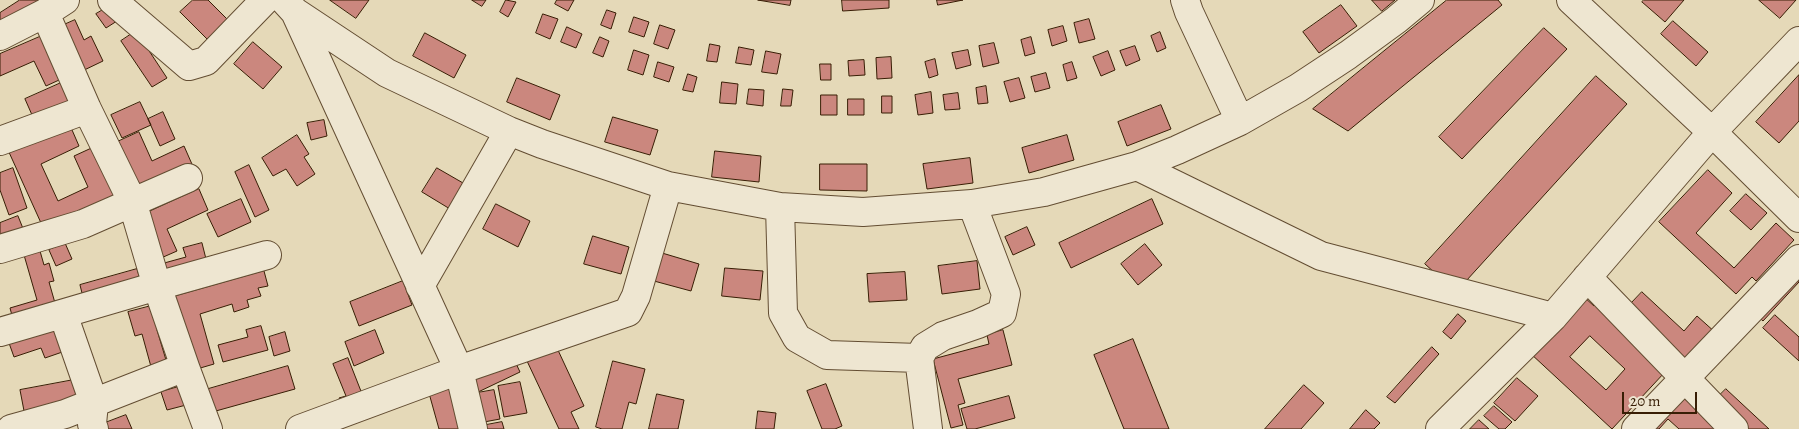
<!DOCTYPE html>
<html>
<head>
<meta charset="utf-8">
<style>
  body { margin:0 }
  #map { position:relative; width:1799px; height:429px; overflow:hidden; background:#e5d9b8; font-family:Alegreya,serif }
  canvas { display:block }
  .scale { position:absolute; left:1622px; top:392px; width:75px; height:22px; box-sizing:border-box; border:2px solid #381e05; border-top:0; padding-left:6px; font-size:15px; line-height:18px; white-space:nowrap; color:#381e05; -webkit-text-stroke:4px #eee6d1; paint-order:stroke }
</style>
</head>
<body>
<div id="map">
<canvas width="1799" height="429"></canvas>
<div class="scale">20 m</div>
</div>
<script>
const ctx = document.querySelector('canvas').getContext('2d');
ctx.lineJoin = 'round';
function fill(path, color) { ctx.fillStyle = color; ctx.fill(path, 'evenodd'); }
function trace(path, color, width, dash) { ctx.strokeStyle = color; ctx.lineWidth = width; ctx.lineCap = dash ? 'butt' : 'round'; ctx.setLineDash(dash || []); ctx.stroke(path); }
const building = new Path2D(`
  M20 0H54L0 33V13Z
  M193 0H208L228 20 207 39 180 12Z
  M330 0H369L356 18Z
  M472 0H486L482 6Z
  M506 0 516 2 508 17 500 12Z
  M557 0H574L568 11 555 4Z
  M758 0H791L790 5Z
  M842 0H889V8L843 11Z
  M937 0H963L938 5Z
  M1372 0H1395L1382 11Z
  M1447 0H1498L1502 5 1348 131 1313 109Z
  M1644 0H1684L1665 22 1642 2Z
  M1759 0H1796L1780 18Z
  M1341 5 1357 26 1319 53 1303 32Z
  M108 7 117 21 106 28 96 14Z
  M607 10 616 13 611 29 601 25Z
  M543 14 558 19 550 39 536 33Z
  M634 17 649 22 644 37 629 32Z
  M1089 19 1095 39 1079 43 1074 23Z
  M75 20 84 40 91 36 103 61 78 73 57 28Z
  M1673 21 1708 52 1696 66 1661 34Z
  M660 25 675 30 668 49 654 44Z
  M1063 26 1067 41 1052 46 1048 30Z
  M567 27 582 34 576 48 561 42Z
  M1544 28 1567 49 1462 159 1439 137Z
  M136 31 167 78 152 87 121 41Z
  M51 32 70 75 46 86 34 61 0 76V54Z
  M1160 32 1166 48 1157 52 1151 36Z
  M425 33 466 55 454 78 413 56Z
  M600 37 609 41 603 57 593 53Z
  M1031 37 1035 53 1025 56 1021 40Z
  M253 42 282 67 263 89 234 64Z
  M994 43 999 63 983 67 979 46Z
  M710 44 720 46 717 62 707 61Z
  M1135 46 1140 60 1126 66 1120 51Z
  M739 47 754 50 751 65 736 63Z
  M634 50 649 55 643 75 628 70Z
  M968 50 971 65 956 69 952 53Z
  M766 51 781 54 777 74 762 72Z
  M1108 51 1115 70 1101 76 1093 57Z
  M891 57 892 78 877 79 876 58Z
  M935 59 938 75 929 78 925 62Z
  M864 60 865 75 849 76 848 61Z
  M658 62 674 67 669 82 654 77Z
  M1072 62 1077 78 1067 81 1063 65Z
  M820 64H831V80H821Z
  M1046 73 1050 88 1035 92 1031 77Z
  M688 74 697 77 693 92 683 90Z
  M1799 75V121L1779 143 1756 122Z
  M1596 76 1627 104 1456 292 1425 264Z
  M517 78 560 95 550 120 507 102Z
  M1019 78 1025 98 1010 102 1004 82Z
  M70 79 82 103 36 124 25 99Z
  M722 82 738 84 736 104 720 103Z
  M986 86 988 103 978 104 976 88Z
  M749 89 764 90 763 106 747 104Z
  M783 89 793 90 791 106H781Z
  M931 92 933 113 918 115 915 95Z
  M958 93 960 109 945 110 943 95Z
  M821 95H837V115H821Z
  M882 96H892V113H882Z
  M848 99H864V115H848Z
  M140 102 151 125 122 138 111 115Z
  M1161 105 1171 129 1127 146 1118 122Z
  M163 112 175 139 160 146 148 119Z
  M613 117 658 130 650 155 605 142Z
  M324 120 327 136 311 140 307 123Z
  M69 123 79 146 41 164 58 201 88 187 74 156 98 145 123 199 46 234 8 150Z
  M139 132 152 161 184 146 195 171 139 196 115 143Z
  M297 135 309 154 304 157 315 174 297 186 286 169 273 176 262 158Z
  M1067 135 1074 160 1029 173 1022 148Z
  M715 151 761 156 759 182 712 177Z
  M970 158 973 183 927 189 923 164Z
  M820 164H867V191L820 190Z
  M249 165 269 210 255 217 235 172Z
  M13 168 27 208 9 215 0 190V173Z
  M437 168 470 187 455 212 422 192Z
  M1708 170 1732 193 1696 233 1734 268 1776 223 1794 240 1756 281 1752 277 1736 294 1659 222Z
  M199 189 208 210 167 229 177 251 161 258 142 215Z
  M1746 194 1767 213 1751 230 1730 211Z
  M241 199 251 222 218 237 207 214Z
  M1152 199 1163 224 1071 268 1059 243Z
  M496 204 530 221 518 247 483 229Z
  M18 216 26 236 0 246V223Z
  M1027 227 1035 245 1013 255 1005 237Z
  M593 236 629 247 621 274 584 264Z
  M65 243 72 259 56 266 49 250Z
  M202 243 208 267 161 280 157 265 186 257 183 248Z
  M1145 244 1162 265 1138 285 1121 264Z
  M40 251 44 265 49 263 54 281 49 282 57 310 14 323 10 308 37 300 24 255Z
  M662 253 699 264 691 291 654 281Z
  M977 261 980 289 942 294 938 266Z
  M1799 261V282L1763 321 1752 311Z
  M725 268 763 271 760 300 722 296Z
  M137 269 143 289 85 305 80 285Z
  M264 271 268 286 258 288 261 296 247 300 249 307 234 312 232 304 200 314 214 364 190 371 169 298Z
  M905 272 907 300 869 302 867 274Z
  M403 281 412 305 359 326 350 302Z
  M1642 292 1684 331 1697 316 1716 333 1683 367 1623 312Z
  M1583 296 1594 306 1600 299 1613 312 1607 318 1665 372 1612 429 1530 353ZM1590 336 1625 369 1606 390 1570 357Z
  M155 305 162 328 157 330 169 370 153 374 142 334 135 336 128 312Z
  M1458 314 1466 321 1451 339 1443 332Z
  M1775 315 1799 337V361L1763 328Z
  M63 325 71 349 45 358 41 348 14 357 9 343Z
  M261 326 268 350 223 362 218 345 248 337 246 330Z
  M375 330 384 353 354 366 345 342Z
  M1003 330 1012 365 958 379 965 403 958 405 963 425 951 428 933 359 989 344 987 335Z
  M285 332 290 351 274 356 269 337Z
  M1133 339 1169 429H1124L1094 355Z
  M1432 347 1439 354 1395 403 1387 397Z
  M557 348 584 406 571 412 579 429H559L527 361Z
  M513 357 520 372 476 393 468 378Z
  M348 358 366 404 345 412 339 398 346 396 333 364Z
  M613 361 645 369 636 404 629 402 622 429H602L596 427Z
  M288 366 295 389 205 414 198 392Z
  M1517 378 1538 396 1515 421 1494 403Z
  M79 379 83 405 25 416 20 390Z
  M452 379 466 429H439L427 386Z
  M520 382 527 413 504 417 498 386Z
  M826 384 842 426 835 429H822L807 391Z
  M185 385 190 404 167 410 161 392Z
  M1304 385 1324 403 1301 429H1265Z
  M1726 389 1769 429H1744L1714 401Z
  M494 390 500 419 484 422 477 393Z
  M1675 390 1688 402 1694 395 1730 429H1679L1668 419 1659 429H1655L1646 421Z
  M657 394 684 400 678 429H649Z
  M1009 396 1015 418 975 429H967L961 409Z
  M1494 406 1512 422 1505 429H1499L1484 416Z
  M1366 410 1380 423 1374 429H1350Z
  M758 411 776 413 774 429H756Z
  M126 415 132 429H98L97 426Z
  M1479 420 1489 429H1470Z
  M502 422 504 429H481V426Z`);
fill(building, '#cb877e');
trace(building, '#381e05', 1);
const minor = new Path2D(`
  M112 0 189 66 206 61 265 0
  M284 0 295 12 387 73 509 131 542 144 668 186 780 207 863 212 972 204 1044 192 1137 166 1177 150 1240 121 1298 88 1348 55 1396 20 1420 0
  M1185 0 1189 12 1240 121
  M1571 0 1712 132 1799 218
  M295 12 459 370 473 429
  M45 13 87 109 132 201 157 286 267 255
  M0 36 45 13 65 0
  M0 141 87 109
  M1137 166 1321 256 1553 317
  M780 207 783 313 797 338 827 355 919 358
  M0 249 83 224 188 178
  M1587 277 1734 429
  M420 286 509 131
  M63 314 94 403 92 424 94 429
  M0 332 157 286 185 367 65 414 11 429
  M185 367 208 429
  M300 429 459 370 628 312 636 296 668 186
  M928 429 919 358 925 347 943 336 978 324 1002 313 1006 294 972 204
  M1440 429 1553 317 1712 132 1799 41
  M1636 429 1799 259`);
trace(minor, '#634d32', 30);
trace(minor, '#eee6d1', 28);
</script>
</body>
</html>
